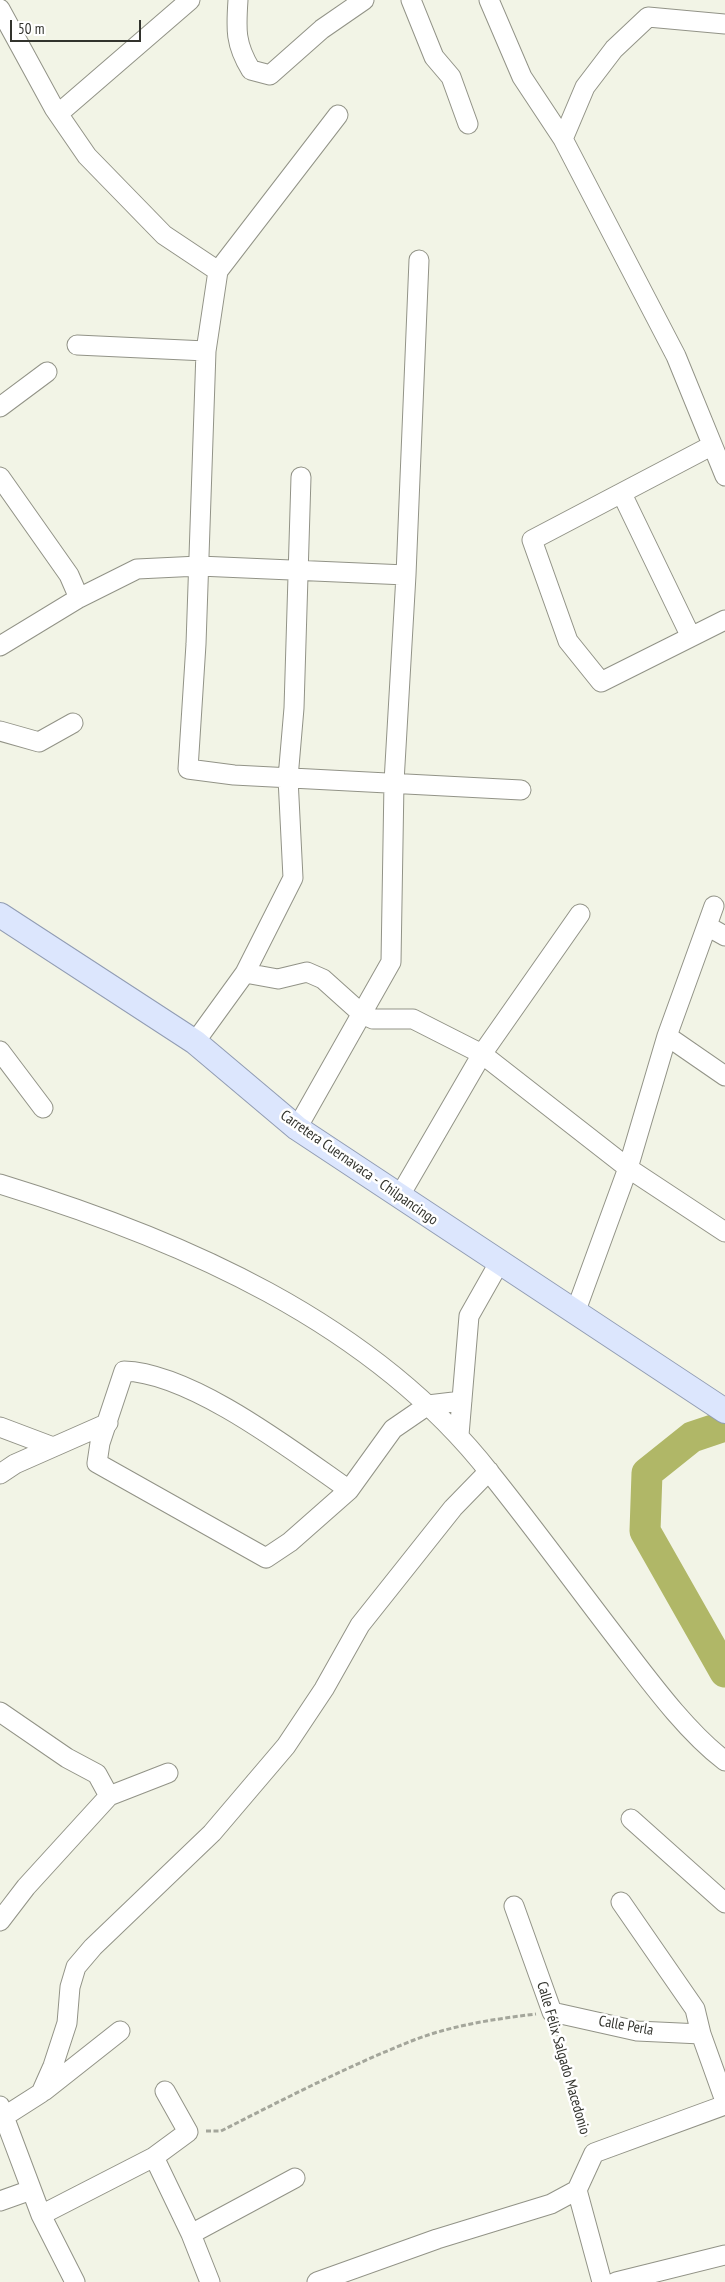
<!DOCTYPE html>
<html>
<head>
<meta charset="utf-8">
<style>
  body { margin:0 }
  #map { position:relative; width:725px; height:2282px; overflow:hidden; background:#f2f4e6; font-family:"PT Sans Narrow",sans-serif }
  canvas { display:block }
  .scale { position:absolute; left:10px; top:20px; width:131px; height:22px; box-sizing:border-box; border:2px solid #32332d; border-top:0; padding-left:6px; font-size:15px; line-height:18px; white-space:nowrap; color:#32332d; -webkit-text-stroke:4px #fff; paint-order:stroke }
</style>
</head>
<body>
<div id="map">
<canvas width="725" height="2282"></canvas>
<div class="scale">50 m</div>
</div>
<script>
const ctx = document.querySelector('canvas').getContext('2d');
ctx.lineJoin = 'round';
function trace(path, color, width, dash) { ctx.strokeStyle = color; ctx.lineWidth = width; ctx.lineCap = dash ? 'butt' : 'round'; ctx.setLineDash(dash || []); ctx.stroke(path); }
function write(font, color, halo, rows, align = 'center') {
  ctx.font = font + ' "PT Sans Narrow",sans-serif'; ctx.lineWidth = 5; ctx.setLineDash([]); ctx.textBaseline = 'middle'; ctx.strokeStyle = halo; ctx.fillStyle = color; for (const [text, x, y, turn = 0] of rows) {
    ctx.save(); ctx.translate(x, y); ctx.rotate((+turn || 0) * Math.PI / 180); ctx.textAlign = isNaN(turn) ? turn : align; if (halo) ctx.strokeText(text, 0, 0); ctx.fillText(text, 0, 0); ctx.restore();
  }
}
trace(new Path2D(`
  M725 1426 692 1437 647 1473 645 1531 725 1672`), '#b0b767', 31);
const minor = new Path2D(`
  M238 0C236 29 235 44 251 70L270 75 322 29 364 0
  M411 0 434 57 451 77 468 124
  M489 0 522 77 563 139 676 356 725 476
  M0 9 54 108 87 156 164 235 218 271
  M58 114 190 0
  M338 115 218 271 206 351 196 644 188 769 234 775 521 790
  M563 139 585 87 614 49 648 17 725 24
  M77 345 206 351
  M0 407 47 372
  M711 446 532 540 568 641 601 682 725 620
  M0 477 69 575 79 598
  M622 494 691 637
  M0 646 79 598 137 569 199 566 406 575
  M0 731 39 742 73 723
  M707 926 725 936
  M245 973 293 878 288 778 294 708 301 477
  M667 1036 725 1076
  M195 1042 245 973 278 979 307 972 323 979 362 1014 373 1019H413L482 1054 628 1168 725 1232
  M0 1051 43 1108
  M297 1128 391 962 394 782 406 575 419 260
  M0 1184C180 1239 371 1321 490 1473 535 1529 577 1587 621 1644 651 1683 686 1731 725 1761
  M399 1197 482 1054 580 914
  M575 1313 628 1168 667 1036 714 906
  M0 1427 53 1447
  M459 1435 469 1316 499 1263
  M0 1474 15 1464 108 1423
  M349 1490C293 1451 192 1373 124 1371L100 1443 97 1463 266 1558 290 1542 349 1490 393 1429 428 1405 462 1401
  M0 1712 67 1758 97 1774 109 1796 26 1887 0 1921
  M109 1796 168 1773
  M631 1819 725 1903
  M621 1902 695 2009 701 2034 725 2101
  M514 1906 552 2012 637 2031 701 2034
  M44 2091 120 2031
  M0 2106 41 2215 75 2282
  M5 2116 41 2093 53 2066 67 2023 70 1987 76 1967 93 1947 212 1833 286 1746 324 1689 360 1625 453 1508 489 1471
  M154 2157 191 2234 210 2282
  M577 2190 602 2282
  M0 2201 31 2190
  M41 2215 154 2157 188 2132 165 2091
  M191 2234 295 2178
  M317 2282 437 2239 551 2204 577 2190 594 2153 725 2105
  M616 2282 725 2255`);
const major = new Path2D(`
  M0 915 195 1042 297 1128 725 1411`);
trace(minor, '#929387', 21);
trace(major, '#919cb3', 26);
trace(new Path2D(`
  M557 2031 580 2126 587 2138
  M206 2131H221C284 2099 348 2066 414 2040 453 2025 495 2019 536 2014`), '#a4a69b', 3, [5, 2.5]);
trace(minor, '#fff', 19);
trace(major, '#dce6fd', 24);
write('15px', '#32332d', '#fff', [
  ["Carretera Cuernavaca - Chilpancingo",359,1168,35],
  ["Calle Perla",626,2026,10],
  ["Calle Félix Salgado Macedonio",563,2058,74]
]);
</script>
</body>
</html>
